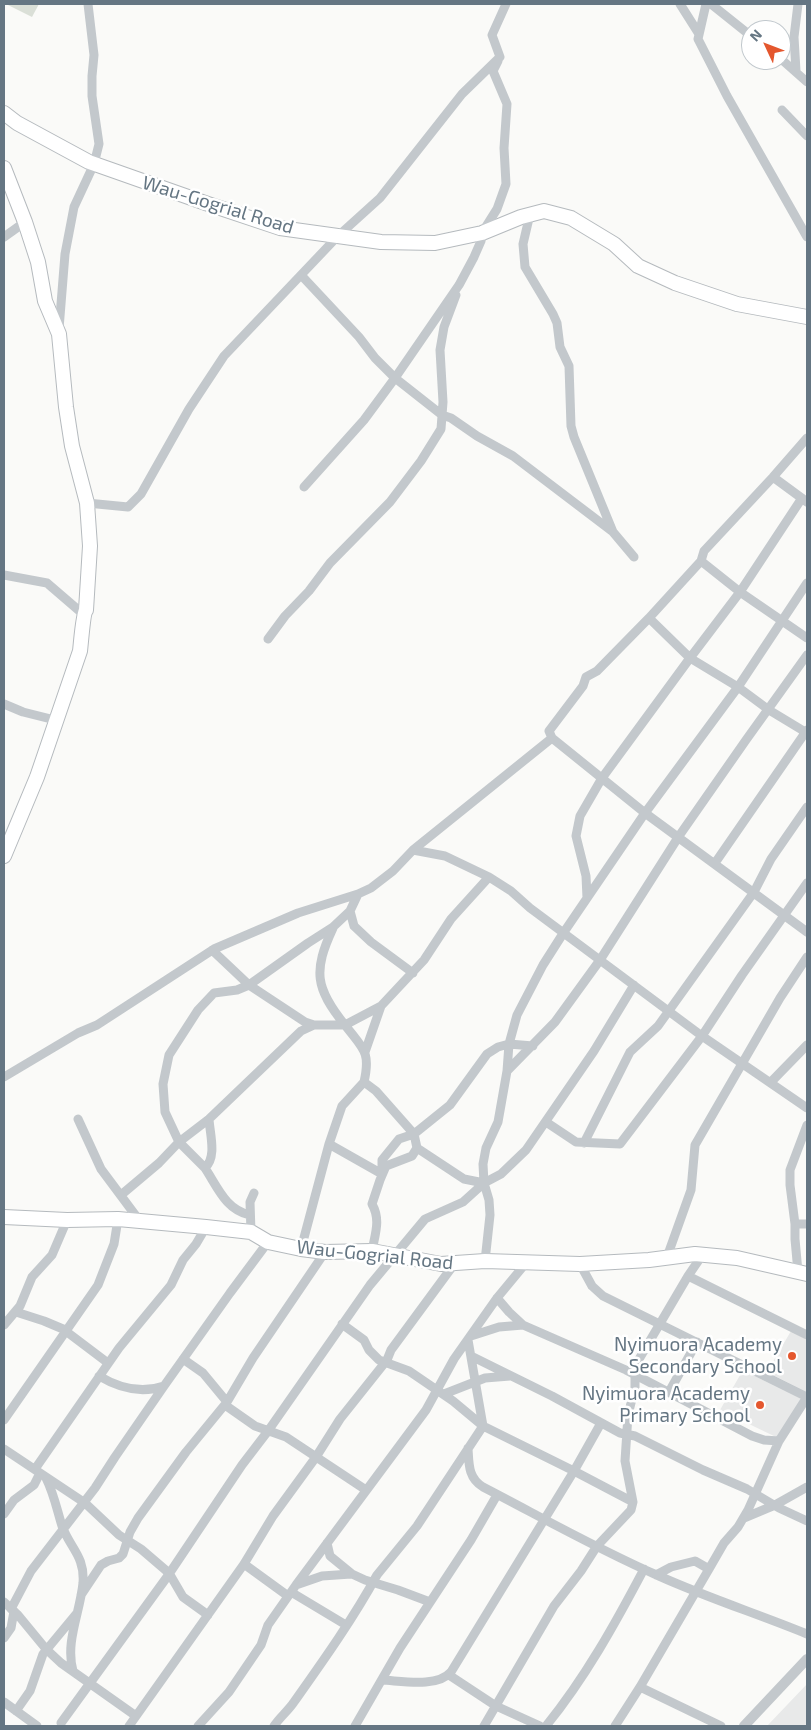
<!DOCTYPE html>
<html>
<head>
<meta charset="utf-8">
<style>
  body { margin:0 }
  #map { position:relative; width:811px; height:1730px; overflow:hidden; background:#fafaf8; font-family:"Exo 2",sans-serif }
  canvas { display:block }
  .frame { position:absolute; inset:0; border:5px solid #657683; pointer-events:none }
  .north { position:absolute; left:741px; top:20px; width:50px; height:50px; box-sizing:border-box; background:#fff; border:1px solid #c1c8cd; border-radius:50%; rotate:313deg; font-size:14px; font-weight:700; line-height:20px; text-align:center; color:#657683 }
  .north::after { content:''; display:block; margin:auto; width:18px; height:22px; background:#e4572e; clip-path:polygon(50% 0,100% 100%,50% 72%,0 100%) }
</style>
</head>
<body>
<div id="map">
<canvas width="811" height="1730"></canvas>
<div class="frame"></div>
<div class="north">N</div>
</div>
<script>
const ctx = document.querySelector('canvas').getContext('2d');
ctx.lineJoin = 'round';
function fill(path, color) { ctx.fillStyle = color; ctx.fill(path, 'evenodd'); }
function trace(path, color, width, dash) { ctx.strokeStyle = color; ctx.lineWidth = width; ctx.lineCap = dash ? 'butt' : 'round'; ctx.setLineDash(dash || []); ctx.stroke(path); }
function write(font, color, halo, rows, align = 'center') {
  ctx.font = font + ' "Exo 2",sans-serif'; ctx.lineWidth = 5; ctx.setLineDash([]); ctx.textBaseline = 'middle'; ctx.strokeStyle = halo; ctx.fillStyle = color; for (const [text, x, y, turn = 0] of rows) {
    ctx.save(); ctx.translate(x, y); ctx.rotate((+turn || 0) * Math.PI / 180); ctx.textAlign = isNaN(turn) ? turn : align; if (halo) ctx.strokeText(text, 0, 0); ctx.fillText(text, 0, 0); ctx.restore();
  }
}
fill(new Path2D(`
  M791 1331 807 1340V1392L767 1372Z
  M743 1370 801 1399 778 1438 720 1410Z
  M807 1684V1726H767Z`), '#e8e9e9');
fill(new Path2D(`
  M6 4H39L32 17Z`), '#dadfd7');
const primary = new Path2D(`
  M4 113 17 123 89 162 211 205 280 228 381 242 435 243 482 233 521 217 544 211 571 218 614 244 638 266 675 283 737 304 807 317
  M4 168 25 222 38 262 45 301 59 334 66 407 72 446 87 503 90 546 86 610C83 614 81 643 80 651L37 777 4 856
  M4 1217 67 1220 118 1219 206 1227 251 1232 268 1242 301 1249 325 1252 372 1251 441 1264 485 1261 580 1264 649 1260 695 1254 737 1258 807 1274`);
trace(primary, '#b5babe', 16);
trace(new Path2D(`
  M680 4 699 34
  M706 4 698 39 727 96 807 237
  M711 4 751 36
  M781 59 807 82
  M796 71 794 37 798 4
  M782 110 807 136
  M530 214 523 244 525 267 553 314 557 323 560 347 569 366 571 426 574 437 613 532 634 557
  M4 237 25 222
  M301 275 359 337 375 358 395 378 442 415 451 418 477 436 513 456 613 532
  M59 329 65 254 74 207 94 164 99 144 92 96V76L94 55 88 4
  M807 438 773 477 704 551 701 561 649 618 597 671 586 677 583 686 549 731 552 738 645 813 807 932
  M773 477 807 502
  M304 487 364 420 395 378 459 285 474 257 481 241 482 233 497 209 506 184 504 148 507 104 493 71 498 61
  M87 503 128 507 141 494 189 409 224 356 338 236 380 198 462 94 500 57 492 35 506 4
  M701 561 740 592 807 638
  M4 575 47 583 83 614
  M649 618 690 658 738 687 769 710 807 733
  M268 639 285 616 309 591 330 563 390 502 421 461 441 429 443 402 440 350 444 327 456 295
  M4 704 23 712 55 720
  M413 850 445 856 489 877 511 891 530 908 702 1036 807 1108
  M715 863 807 730
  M587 898 586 876 576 836 580 816 602 778 690 658 740 592 802 498
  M350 911 354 926 371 942 413 973
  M333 928C313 971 315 988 345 1025L381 1006 424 960 451 919 489 877
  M314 1025H345C363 1049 371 1051 364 1082L376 1091 414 1134 417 1148 464 1179 484 1183
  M365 1052 381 1006
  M507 1071 509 1044 533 1046
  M4 1077 78 1033 97 1025 214 949 298 913 358 894 371 888 393 871 413 850 552 738
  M771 1082 807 1045
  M78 1119 101 1169 139 1220
  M209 1119C210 1135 217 1157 205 1168 218 1188 226 1210 250 1215
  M546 1122 576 1142 620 1144 702 1036 742 975 807 883
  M584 1143 630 1052 658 1026 754 892 771 859 807 807
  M329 1144 382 1174V1160L399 1139 414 1134 450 1105 487 1054 498 1047 509 1044 517 1015 543 965 564 932 645 813 738 687 807 583
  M205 1168 179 1142 165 1112 163 1084 169 1055 198 1010 214 993 237 990 249 985 308 943 333 927 350 911 358 894
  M121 1195 159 1163 179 1142 209 1119 301 1031 314 1025 305 1022 249 985 212 950
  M795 1224H807
  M251 1232 250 1202 254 1193
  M301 1249 329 1144 342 1106 364 1082
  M372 1251C375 1234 381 1220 372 1204L380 1180 386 1166 412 1156 417 1148
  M667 1257 691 1190 695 1145 780 998 807 957
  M485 1261 490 1215 489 1200 484 1183 483 1164 486 1148 498 1122 507 1071 555 1022 600 960 679 836 746 740 807 655
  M580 1264 592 1286 603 1296 807 1397
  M798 1272 795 1239V1224L790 1185V1170L807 1125
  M688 1276 807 1335
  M497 1298 509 1312 523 1325 626 1370 752 1436 764 1440 779 1441
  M16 1312 44 1321 63 1329 108 1363
  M342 1324 364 1340 369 1350 379 1360 409 1371 453 1401 483 1426 574 1471 633 1502
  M4 1325 20 1306 32 1277 52 1255 67 1220
  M471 1336 499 1327 523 1325
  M471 1356 552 1396 620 1433 635 1436 703 1470 747 1489 779 1508 807 1521
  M183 1359 203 1373 227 1402
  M99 1376C119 1388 141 1394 164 1386
  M669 1392 697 1342
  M444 1394 485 1378 510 1376
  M225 1405 255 1426 286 1437 366 1490
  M4 1420 98 1285 114 1244 118 1219
  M468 1448C469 1464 468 1478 483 1487 541 1517 599 1550 659 1576 708 1598 758 1614 807 1634
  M4 1449 85 1503 119 1535 141 1549 169 1573 183 1597 208 1615
  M35 1469 119 1348 171 1285 183 1260 196 1244 206 1227
  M46 1478C54 1494 57 1510 62 1526 70 1548 85 1556 83 1583 80 1613 65 1642 73 1671
  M4 1514 14 1500 34 1485 40 1473
  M744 1518 775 1505 807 1487
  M327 1543 330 1556 352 1574 365 1580 398 1590 430 1602
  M244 1564 288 1596
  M656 1575 671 1567 695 1561 709 1569 724 1543 738 1527 748 1510 779 1441 807 1397
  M296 1585 322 1576 351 1574
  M291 1592 346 1625
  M81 1595 101 1565 108 1561 119 1558 123 1554 130 1532 138 1518 186 1452 227 1402 253 1358 325 1252
  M4 1602 18 1615 46 1649 61 1663 136 1716
  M11 1609 31 1571 95 1488 115 1457 164 1386 230 1293 268 1242
  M4 1638 11 1628 14 1611
  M449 1675 496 1706 540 1726
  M382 1680C402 1681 437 1688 451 1672L574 1471 601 1423
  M640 1687 721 1726
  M4 1702 37 1726
  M16 1711 30 1691 43 1654 77 1613
  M61 1723 167 1577 242 1465 268 1431 370 1285 425 1219 463 1202 484 1183 501 1174 526 1150 594 1051 634 985
  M129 1726 244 1564 273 1516 316 1457 340 1419 387 1360 391 1350 455 1263
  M198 1726 229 1692 261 1645 268 1625 296 1585 426 1410 454 1359 497 1298 526 1263
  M274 1726C280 1717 288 1711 294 1702 323 1661 353 1619 377 1575L417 1526 483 1426 468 1340
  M355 1726 400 1648 471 1540 497 1495
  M484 1726 554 1606 581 1571 597 1546 631 1510 633 1502 625 1461 628 1415 635 1387V1366L688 1276 703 1254
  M546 1726C585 1678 615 1624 644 1569
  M615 1726 640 1687 709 1569`), '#c3c8cc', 9);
trace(new Path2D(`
  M744 1726 807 1659`), '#c3c8cc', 10);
trace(primary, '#fff', 14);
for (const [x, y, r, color] of [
  [792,1356,5,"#e4572e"],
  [760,1405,5,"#e4572e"]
]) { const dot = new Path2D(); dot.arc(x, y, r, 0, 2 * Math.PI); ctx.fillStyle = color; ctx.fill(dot); trace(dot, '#fff', 2); }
write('19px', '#657683', '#fff', [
  ["Wau-Gogrial Road",218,205,17],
  ["Wau-Gogrial Road",375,1255,6]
]);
write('19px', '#657683', '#fff', [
  ["Nyimuora Academy",782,1345],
  ["Secondary School",782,1367],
  ["Nyimuora Academy",750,1394],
  ["Primary School",750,1416]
], 'right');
</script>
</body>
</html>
